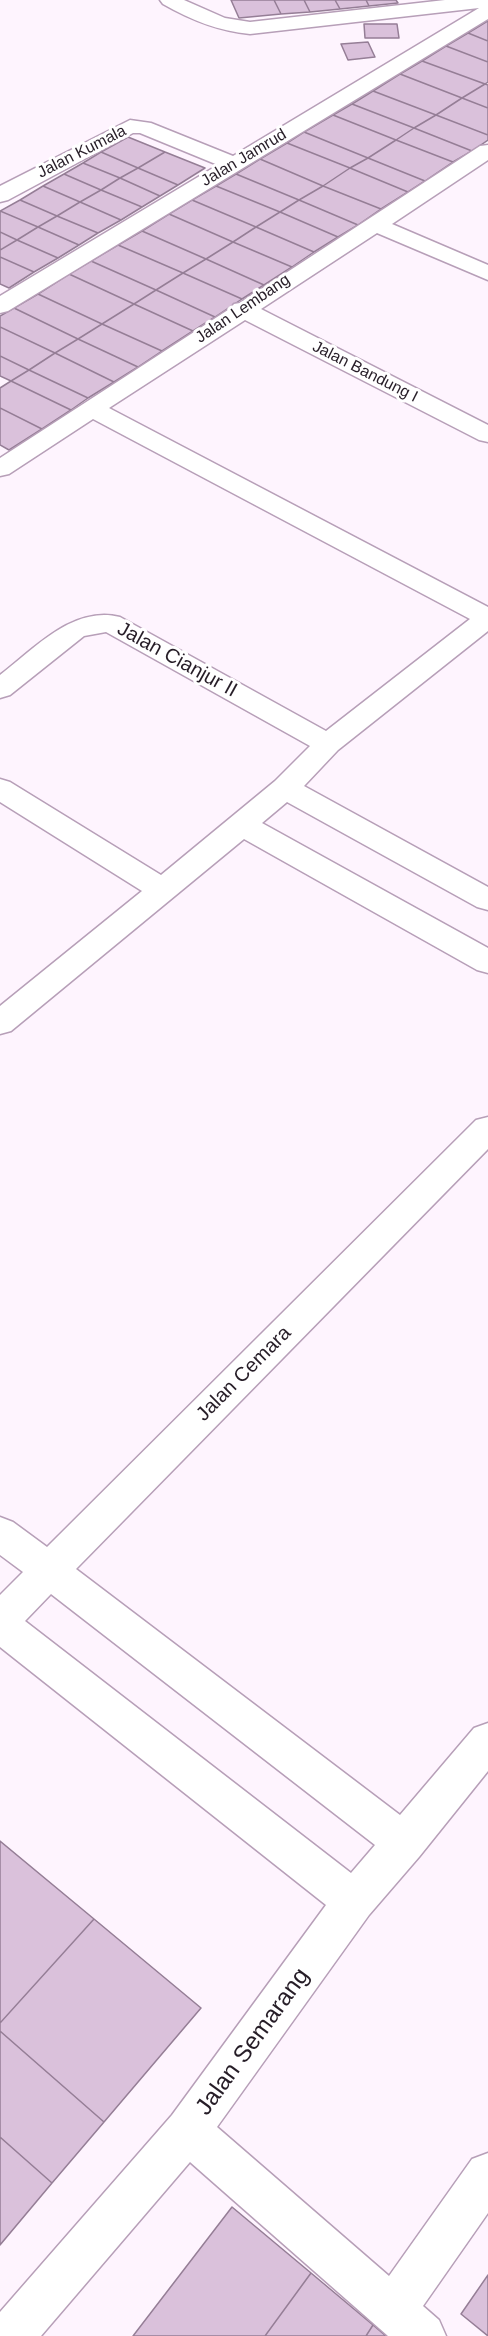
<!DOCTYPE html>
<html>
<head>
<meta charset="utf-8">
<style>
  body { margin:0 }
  canvas { display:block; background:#fef4fe }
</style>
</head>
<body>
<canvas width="488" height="2336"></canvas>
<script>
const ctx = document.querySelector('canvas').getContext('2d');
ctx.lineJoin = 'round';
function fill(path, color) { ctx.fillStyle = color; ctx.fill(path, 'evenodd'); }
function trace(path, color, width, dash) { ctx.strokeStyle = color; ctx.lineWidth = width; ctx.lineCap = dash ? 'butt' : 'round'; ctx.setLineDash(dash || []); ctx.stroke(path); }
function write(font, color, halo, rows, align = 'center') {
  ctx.font = font + ' Arial,sans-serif'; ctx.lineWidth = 6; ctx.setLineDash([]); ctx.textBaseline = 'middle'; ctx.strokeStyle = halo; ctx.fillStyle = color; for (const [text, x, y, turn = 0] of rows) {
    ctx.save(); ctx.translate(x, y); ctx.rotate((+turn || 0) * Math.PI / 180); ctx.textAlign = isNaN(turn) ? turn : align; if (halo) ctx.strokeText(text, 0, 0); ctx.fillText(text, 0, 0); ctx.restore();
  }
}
const building = new Path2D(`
  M231 0H274L281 14 239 18Z
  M274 0H304L310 12 281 14Z
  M304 0H335L340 9 310 12Z
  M335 0H366L369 6 340 9Z
  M366 0H396L398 3 369 6Z
  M488 21V41L468 33Z
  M364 24H397L399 38H365Z
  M468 33 488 41V62L446 46Z
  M368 42 375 57 348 60 341 44Z
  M446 46 488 62V82L485 84 422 61Z
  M422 61 485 84 462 98 400 74Z
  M400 74 462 98 436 115 373 91Z
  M485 84 488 85V108L462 98Z
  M373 91 436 115 414 128 352 104Z
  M462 98 488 108V135L436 115Z
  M352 104 414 128 396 140 333 115Z
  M333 115 396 140 368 158 304 132Z
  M436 115 488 135V140L472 151 414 128Z
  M414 128 472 151 453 162 396 140Z
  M304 132 368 158 350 168 287 143Z
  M128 137 165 152 138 168 101 152Z
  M396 140 453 162 425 181 368 158Z
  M287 143 350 168 323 186 260 159Z
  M101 152 138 168 120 178 83 163Z
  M165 152 205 168 178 185 138 168Z
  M368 158 425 181 408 192 350 168Z
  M260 159 323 186 299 200 236 174Z
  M83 163 120 178 101 190 64 174Z
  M138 168 178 185 160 196 120 178Z
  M350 168 408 192 381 209 323 186Z
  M64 174 101 190 80 202 43 186Z
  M236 174 299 200 280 212 216 186Z
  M120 178 160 196 142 207 101 190Z
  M43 186 80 202 57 216 20 200Z
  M216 186 280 212 256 227 192 200Z
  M323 186 381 209 358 225 299 200Z
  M101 190 142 207 121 220 80 202Z
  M20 200 57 216 38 227 0 211Z
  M192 200 256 227 233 242 169 214Z
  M299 200 358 225 338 237 280 212Z
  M80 202 121 220 98 233 57 216Z
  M0 211 38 227 17 240 0 232Z
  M280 212 338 237 314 252 256 227Z
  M169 214 233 242 206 259 142 231Z
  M57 216 98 233 79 245 38 227Z
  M38 227 79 245 58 258 17 240Z
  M256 227 314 252 292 267 233 242Z
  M142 231 206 259 183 273 118 245Z
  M0 232 17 240 0 250Z
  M17 240 58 258 34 272 0 257V250Z
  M233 242 292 267 264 285 206 259Z
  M118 245 183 273 156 290 91 261Z
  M0 257 34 272 9 288 0 284Z
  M206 259 264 285 242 299 183 273Z
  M91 261 156 290 134 304 69 274Z
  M183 273 242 299 215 317 156 290Z
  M69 274 134 304 102 324 38 294Z
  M156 290 215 317 193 331 134 304Z
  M38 294 102 324 78 339 14 308Z
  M134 304 193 331 162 351 102 324Z
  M14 308 78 339 55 353 0 327V316Z
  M102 324 162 351 138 367 78 339Z
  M0 327 55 353 29 370 0 356Z
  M78 339 138 367 114 382 55 353Z
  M55 353 114 382 88 398 29 370Z
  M0 356 29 370 11 381 0 376Z
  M29 370 88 398 71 410 11 381Z
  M11 381 71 410 42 429 0 408V388Z
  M0 408 42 429 9 450 0 445Z
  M0 1841 94 1919 0 2023Z
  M94 1919 201 2008 104 2122 0 2031V2023Z
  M0 2031 104 2122 52 2183 0 2137Z
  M0 2137 52 2183 0 2245Z
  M232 2207 311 2273 265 2336H133Z
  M311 2273 373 2325 366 2336H265Z
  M488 2275V2336L461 2314Z
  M373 2325 386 2336H366Z`);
fill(building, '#dac1db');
trace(building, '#957e96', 1.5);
const minor = new Path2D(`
  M160 0H184L225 18 250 22 445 0H488V19L8 311 0 313V296L218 165 140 133H133L8 200 0 202V186L130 120 151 123 233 156 479 8 250 34C218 31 191 20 163 4Z
  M488 145V160L392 224 488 265V280L377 233 261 309 488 425V442L479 440 245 320 109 408 488 607V631L338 750 304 786 488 887V910L477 907 287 802 262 823 488 948V973L477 970 244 839 11 1031 0 1034V1006L142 891 0 802V779L10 782 161 875 275 781 310 746 106 632 84 636 10 695 0 698V675C34 649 73 605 120 617L326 731 470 619 93 419 9 474 0 476V458L231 308 234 304 240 303 480 146Z
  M488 1117V1149L76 1569 400 1815 474 1728 488 1723V1771L419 1857 369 1915 217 2127 389 2276 472 2159 488 2153V2213L423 2306 439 2320 446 2336H388L190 2162 41 2336H0V2312L172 2115 326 1905 0 1647V1595L23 1572 0 1555V1517L13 1522 47 1547 476 1120ZM51 1594 375 1845 351 1873 25 1621Z`);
trace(minor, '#b79fb8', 3);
fill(minor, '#fff');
write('16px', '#261d27', '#fff', [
  ["Jalan Kumala",82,152,-27],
  ["Jalan Jamrud",244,158,-31],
  ["Jalan Lembang",243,309,-34],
  ["Jalan Bandung I",365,372,27]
]);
write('20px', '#261d27', '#fff', [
  ["Jalan Cianjur II",177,660,29],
  ["Jalan Cemara",244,1374,-45]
]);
write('24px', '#261d27', '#fff', [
  ["Jalan Semarang",253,2042,-54]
]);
</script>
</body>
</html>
